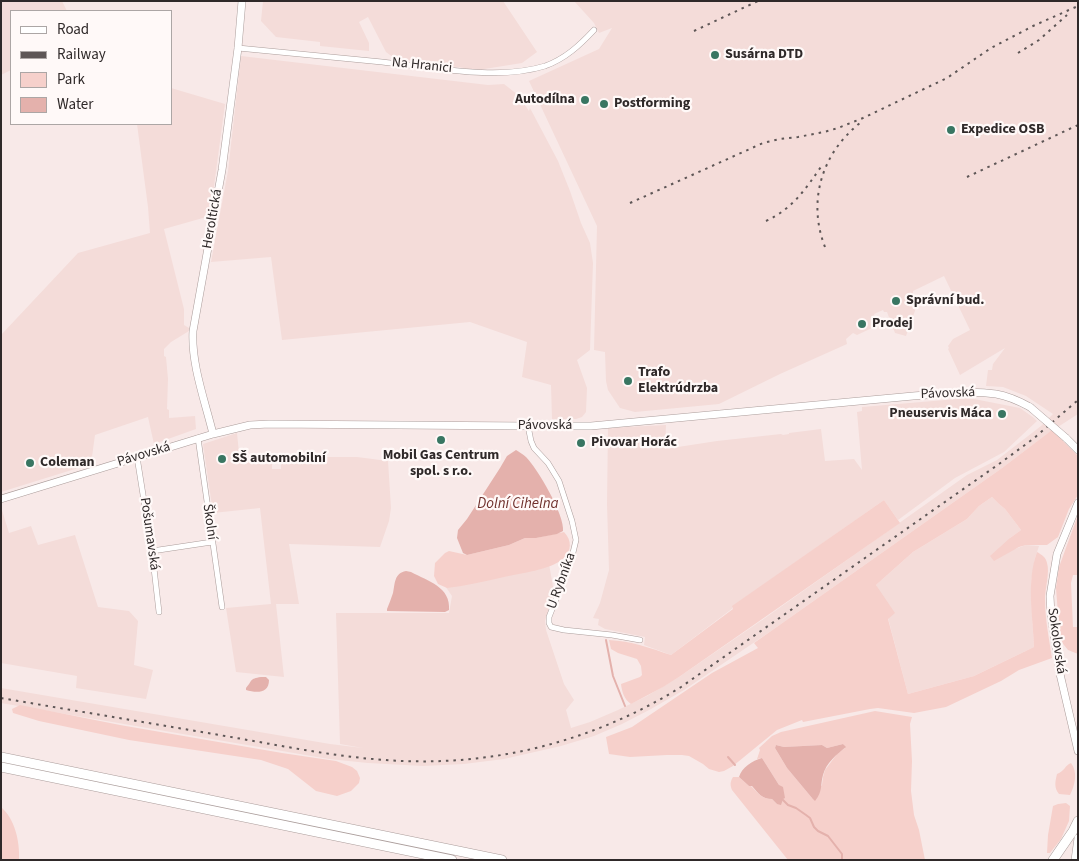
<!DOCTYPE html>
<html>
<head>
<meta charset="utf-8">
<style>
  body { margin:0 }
  #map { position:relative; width:1079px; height:861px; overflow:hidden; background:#f8e9e8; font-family:"Source Sans 3",sans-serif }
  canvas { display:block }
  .frame { position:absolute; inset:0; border:2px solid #2f2929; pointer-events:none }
  .legend { position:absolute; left:10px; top:10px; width:162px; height:115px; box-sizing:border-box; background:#fff9f8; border:1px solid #aca6a5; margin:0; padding:6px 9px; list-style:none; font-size:15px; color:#2f2929 }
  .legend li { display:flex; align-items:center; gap:10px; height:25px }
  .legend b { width:25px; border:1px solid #aca6a5 }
</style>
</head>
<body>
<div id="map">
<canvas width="1079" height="861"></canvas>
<div class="frame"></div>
<ul class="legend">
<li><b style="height:6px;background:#fff"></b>Road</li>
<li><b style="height:6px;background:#5e5656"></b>Railway</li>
<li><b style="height:14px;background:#f6d0cb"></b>Park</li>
<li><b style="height:14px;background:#e4b1ac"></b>Water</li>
</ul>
</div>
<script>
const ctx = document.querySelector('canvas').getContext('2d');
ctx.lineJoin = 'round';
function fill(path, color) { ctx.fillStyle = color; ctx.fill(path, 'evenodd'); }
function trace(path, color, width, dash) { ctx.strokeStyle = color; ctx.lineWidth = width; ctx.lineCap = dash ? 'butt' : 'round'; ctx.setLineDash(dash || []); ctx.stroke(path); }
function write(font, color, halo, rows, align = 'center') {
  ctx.font = font + ' "Source Sans 3",sans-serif'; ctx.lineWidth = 4.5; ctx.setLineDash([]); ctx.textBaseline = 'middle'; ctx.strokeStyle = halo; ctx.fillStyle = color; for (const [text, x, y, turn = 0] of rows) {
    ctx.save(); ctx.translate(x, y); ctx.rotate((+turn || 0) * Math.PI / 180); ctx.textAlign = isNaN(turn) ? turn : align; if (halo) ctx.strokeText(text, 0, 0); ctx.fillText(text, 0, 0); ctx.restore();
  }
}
fill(new Path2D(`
  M1 1H62L67 11H11V70L1 75Z
  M263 1H503L537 52 522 63 478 70 394 58 386 52 368 17 359 22 369 43V51L320 46V42L276 37 261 21Z
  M574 1H1078V414L1047 434 1002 468 771 631 684 690 651 709 622 724 594 736 561 746 504 759 464 764 423 766 368 763 329 759 1 703V688L330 744 363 748 340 744 336 613H449L452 596 443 583 549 564 554 592 545 621 546 630 564 684 574 700 566 710 571 728 590 722 618 710 647 696 679 677 765 618 967 475 997 460 1041 426 1053 414 1026 396 1003 387 986 386 988 370H992L993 364 1005 348 960 375 948 349 949 348 948 346 953 339 970 330 944 276 913 291V295L917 305 906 336 895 333 887 312H884L883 310 874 314 875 317 873 318 874 321 872 328 857 335 853 333 846 339 847 344 780 374 719 404 635 412 620 408 608 390 606 381 605 352 594 350 597 226 529 81 599 49 612 28 599 33 594 23Z
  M241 56 488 85 504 84 518 95 529 111 530 108 558 161 570 191 581 223 590 243 593 263 590 350 577 360 587 388 586 412 582 417 576 419H552L551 385 522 377 527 342 470 322 282 340 271 257 211 262 228 171Z
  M171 88 225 104 210 216 164 229 184 309V325L189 328V331L171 342 164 349V356L166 357 168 379 167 409 169 410V418L195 416 196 429 154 444 148 417 95 435 91 464 1 492V335L78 253 150 233 148 207 137 124H171Z
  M969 398 1020 408 1034 418 1037 421 1004 452 955 478 898 520 884 500 732 607 733 608 671 655 644 645 645 637 605 629 598 625 599 619 593 618 600 603 609 570 607 504 608 428 666 425 665 449 717 441 781 434 783 435 789 434V433L821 429 825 461 854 459 862 470 857 412 862 411V407Z
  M237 433 240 463 262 462 272 461V469H281V457H357L388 461 391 508 389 521 380 547 289 544 299 604H276L284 677 236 672 226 608 271 604 260 508 213 513 203 444Z
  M992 497 999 504 1005 509 1021 530 1010 538 1015 549 1026 545 1039 546 1035 558 1031 582 1032 615 1034 647 974 676 908 694 888 618 876 585 913 552 967 519 979 506Z
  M1 507 9 533 31 526 38 545 75 535 98 607 129 611 138 621 134 665 153 670 146 699 76 688 77 676 1 663Z`), '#f4dcd9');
fill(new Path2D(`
  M1052 430 1078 456V495L1069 509 1058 537 1047 545H1026L1019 547 994 561 990 556 1010 538 1021 530 1005 509 999 504 992 497 979 506 967 519 913 552 876 585 895 613 888 619 908 694 974 676 1034 647C1033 616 1026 582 1037 552 1042 555 1046 557 1047 563 1050 572 1045 589 1045 599 1045 619 1049 638 1052 658L1019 670 1001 681 946 707 914 713 878 708 870 709 803 722 802 720 777 730 733 766 724 771 719 772 709 769 703 764 689 756 682 755H667L630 757 609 754 606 737 632 727 712 673 758 648 754 643 1002 468Z
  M884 500 900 523 679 677 663 687 631 704C624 699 622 692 621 684L640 677 642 675 641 666 637 659 618 653 611 649 609 640C631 641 650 648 671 655L733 609 732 606Z
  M1078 515V575H1073L1071 583 1073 627H1078V654L1068 650 1060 640 1056 588 1059 567Z
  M564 532C572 540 572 551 563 559 549 570 522 573 504 577 485 581 466 586 447 588L438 584 434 576 435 563 445 553 449 551 467 555 509 545 525 538H536Z
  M20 705 120 725 282 753 336 761 352 767 357 771 360 778 359 783 351 791 337 796 316 791 288 769 261 760 129 740 39 721 13 713 12 709Z
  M875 711 912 717 910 724 912 761 911 791 914 815 919 830 925 860H788L732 790C730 785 730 782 733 777H739L749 786H751C758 793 762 799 772 799L777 804 779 785 762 758 757 759 760 750 759 748 772 736 781 732ZM843 744 845 748 837 754 825 770 823 777 822 785 812 798 787 768 775 748 776 745 784 747 822 745 827 748Z
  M1071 763C1078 772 1075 785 1070 795L1059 794C1054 788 1055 782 1057 774 1065 771 1065 765 1071 763Z
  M1066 803 1070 806 1069 821 1061 839 1050 853H1047L1048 835 1053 806 1058 804Z
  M1 807C15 819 20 842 19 860H1Z`), '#f6d0cb');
fill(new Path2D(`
  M516 450C519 452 523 454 526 457 537 468 565 515 563 531L557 534 536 538H525L509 545 467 555 463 553 457 538 458 530 467 519 500 468 507 456Z
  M406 571 411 572C428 581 451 587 449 610L445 612 387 611V609C389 604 391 599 393 593 395 584 394 573 406 571Z
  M261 677H266L269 680C269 694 256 693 246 690V688C253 680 249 679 261 677Z
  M843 744 846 747C837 754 826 763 823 775 820 786 823 791 815 801L812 798 787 768 775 748 776 745 784 747 822 745 827 748Z
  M762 758 779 785 783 787 785 798 783 799 781 805 777 804 772 799C762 799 758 793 752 786H749L739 777C742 767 752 761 762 758Z`), '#e4b1ac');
trace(new Path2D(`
  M606 640 613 676 625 706
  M728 757 735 765
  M782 799 788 805 796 808 806 815 810 818 814 827 818 831 828 836 842 854V860`), '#e4b1ac', 2);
const street = new Path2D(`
  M238 48C286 53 334 57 382 62 432 67 497 81 545 66 565 59 580 45 594 30
  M528 426 531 441 534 448 548 463 559 481 572 521 576 540 571 561 549 617V623L551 627 564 630 612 635 640 640
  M198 438 222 607
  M137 457 152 551 159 612
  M152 551 212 542`);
const secondary = new Path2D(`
  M213 434C205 401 191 364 193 331L222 170 238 48 242 1
  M1066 438 1078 450
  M1 499 213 434 250 425 269 424 528 426H591L913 396C940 394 969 390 996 394 1008 396 1019 401 1030 407
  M1078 503 1057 554 1050 596 1051 615 1060 674 1078 751
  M1075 860 1078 838`);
const highway = new Path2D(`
  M1 757 502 860
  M1 767 452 860
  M1053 860 1073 831 1078 821`);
trace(street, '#ab9d9b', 6);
trace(secondary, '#ab9d9b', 8);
trace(highway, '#ab9d9b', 10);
trace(street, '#fff', 5);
trace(secondary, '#fff', 7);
trace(highway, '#fff', 9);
trace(new Path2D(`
  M694 31 758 1
  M1018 53 1039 40 1067 15
  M967 177 1078 125
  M630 203 763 143 780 139 798 137 824 132 838 128 863 118 947 78 991 48 1033 26 1078 6
  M766 221C794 208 806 188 823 164
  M825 247C807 201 822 153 860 123
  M1 698C76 711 150 723 225 736 284 746 344 759 404 761 501 765 598 739 681 687L999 464 1033 439 1078 400`), '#5e5656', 2, [2.5, 5]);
const secondaryBridge = new Path2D(`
  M1030 407 1066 438`);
trace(secondaryBridge, '#ab9d9b', 8, []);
trace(secondaryBridge, '#fff', 7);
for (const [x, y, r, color] of [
  [715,55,5,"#397662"],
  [585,100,5,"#397662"],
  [604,104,5,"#397662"],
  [951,130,5,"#397662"],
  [896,301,5,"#397662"],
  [862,324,5,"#397662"],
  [628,381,5,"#397662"],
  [1002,414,5,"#397662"],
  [441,440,5,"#397662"],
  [581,443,5,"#397662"],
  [222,459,5,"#397662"],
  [30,463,5,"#397662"]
]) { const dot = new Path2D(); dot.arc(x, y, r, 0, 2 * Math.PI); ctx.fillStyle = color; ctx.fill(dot); trace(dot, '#fff9f8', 2); }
write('bold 14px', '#2f2929', '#fff9f8', [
  ["Susárna DTD",725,55],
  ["Autodílna",575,100,"right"],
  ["Postforming",614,104],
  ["Expedice OSB",961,130],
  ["Správní bud.",906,301],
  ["Prodej",872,324],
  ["Trafo",638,373],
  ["Elektrúdrzba",638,389],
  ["Pneuservis Máca",992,414,"right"],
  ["Pivovar Horác",591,443],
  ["Mobil Gas Centrum",441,456,"center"],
  ["spol. s r.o.",441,472,"center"],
  ["SŠ automobilní",232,459],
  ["Coleman",40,463]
], 'left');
write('14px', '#2f2929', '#fff9f8', [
  ["Na Hranici",422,66,6],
  ["Heroltická",213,219,-80],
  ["Pávovská",948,394,-2],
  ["Pávovská",545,426],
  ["Pávovská",144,455,-17],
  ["Školní",209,522,82],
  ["Pošumavská",149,534,82],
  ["U Rybníka",562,581,-70],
  ["Sokolovská",1056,641,82]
]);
write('italic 15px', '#70312d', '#fff9f8', [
  ["Dolní Cihelna",518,505]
]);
</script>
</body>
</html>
